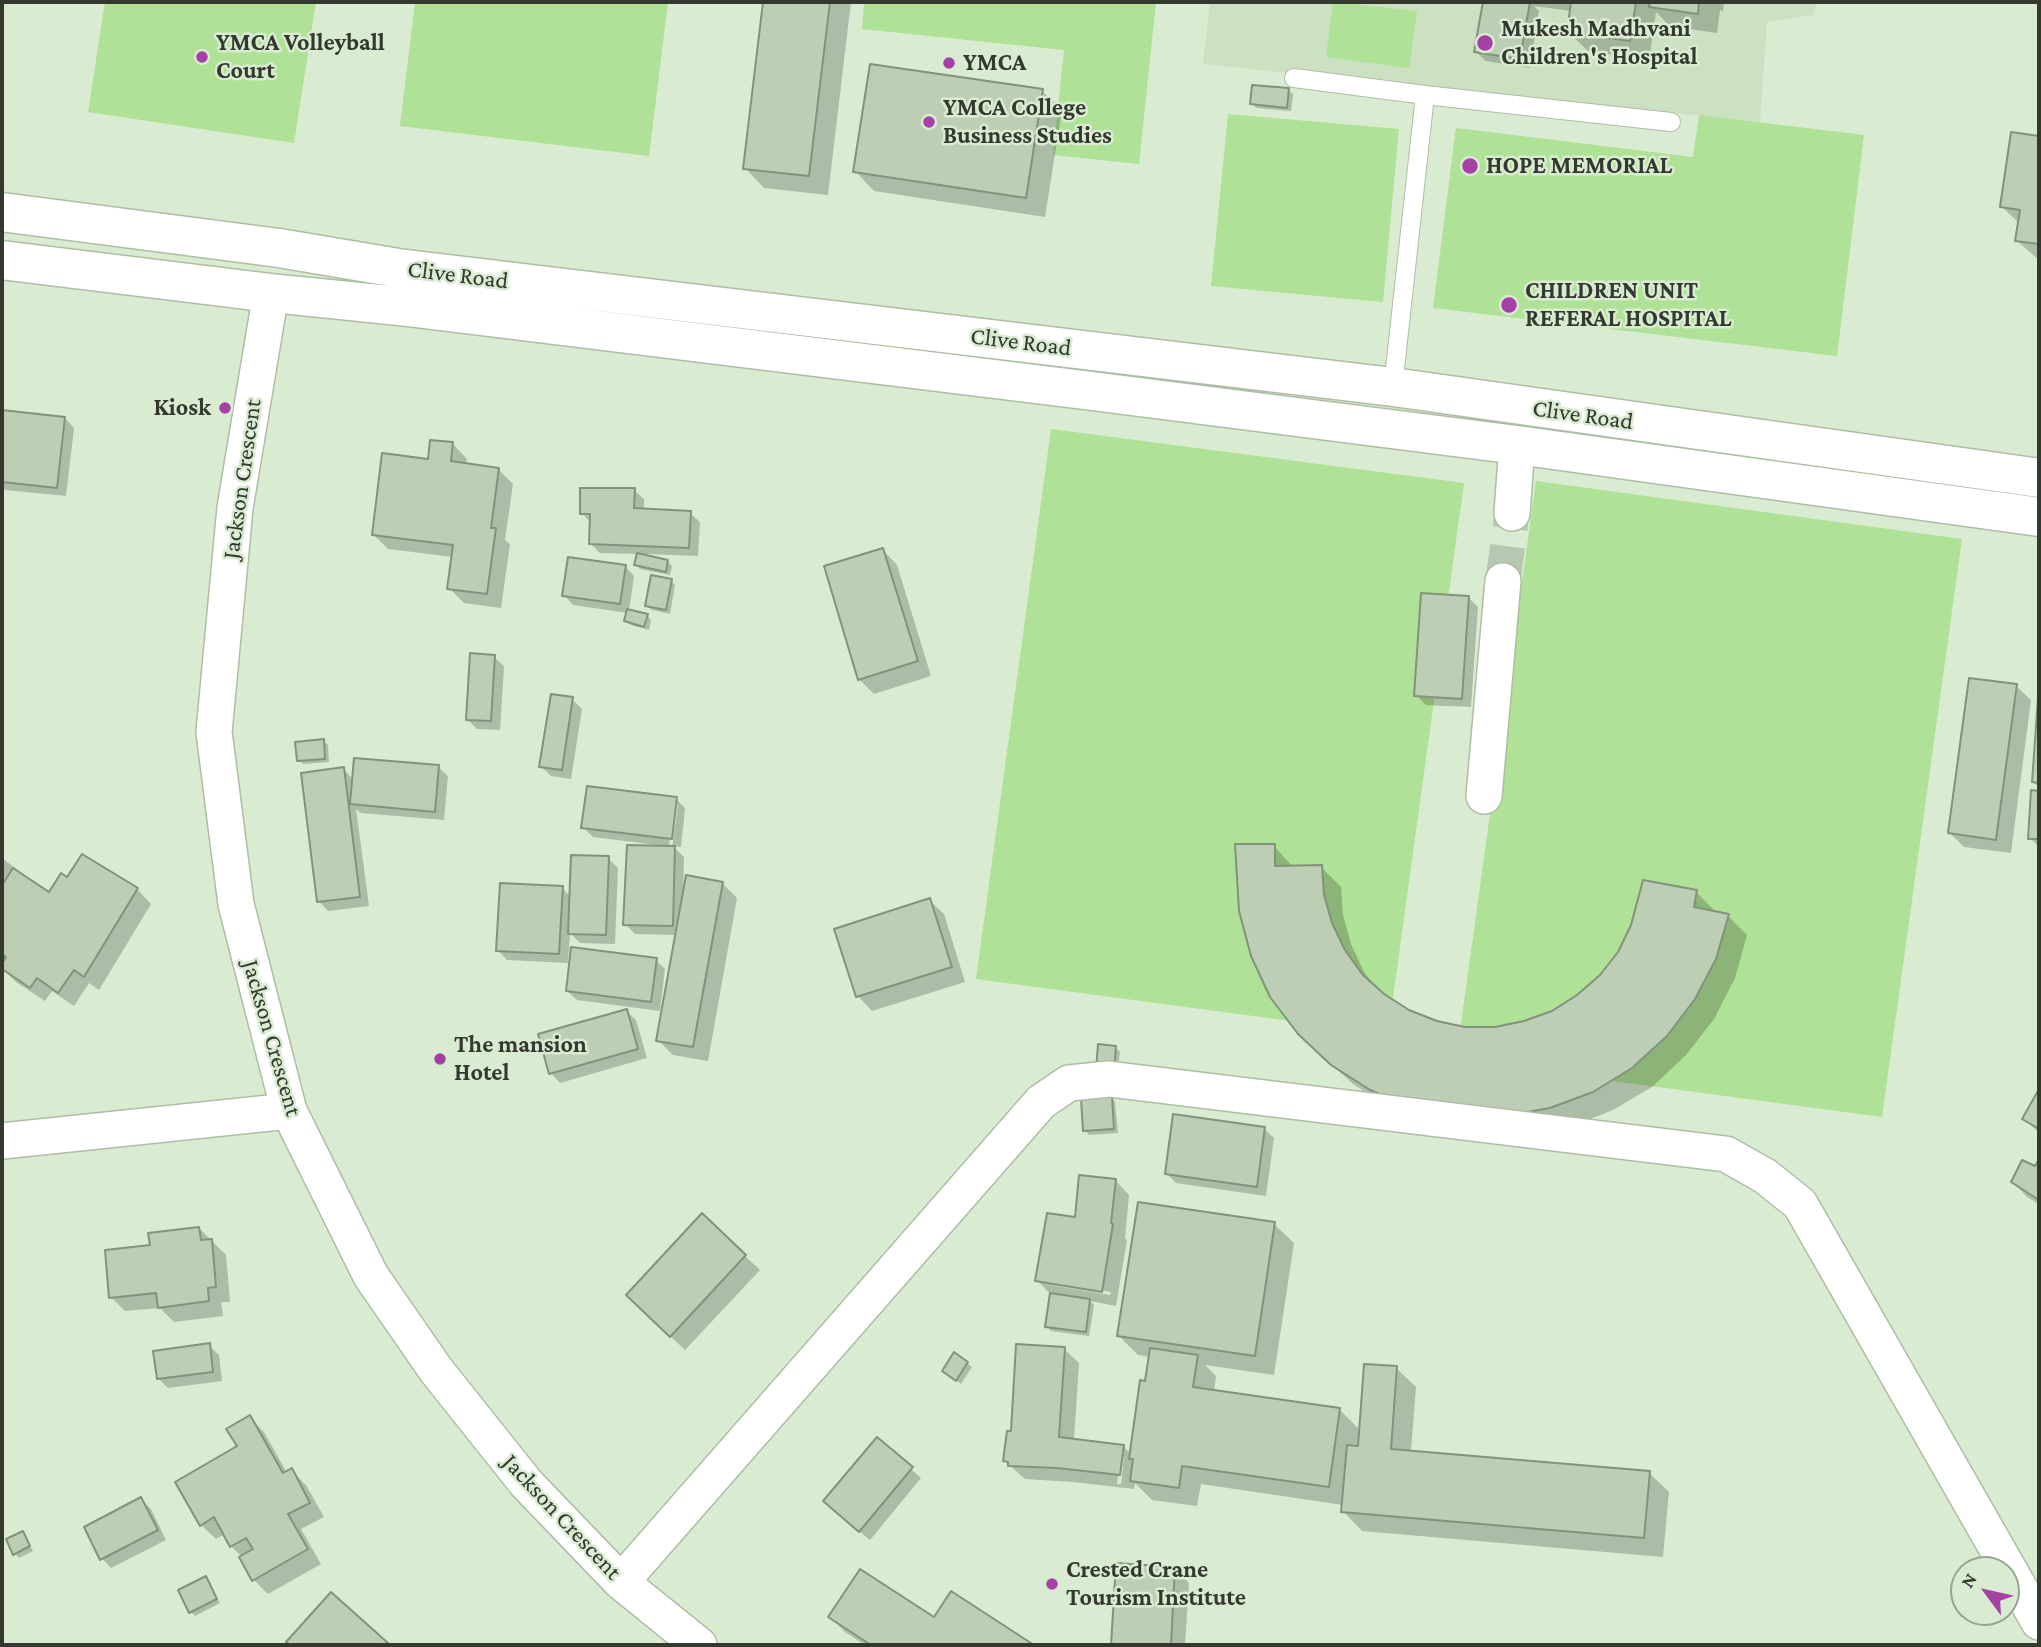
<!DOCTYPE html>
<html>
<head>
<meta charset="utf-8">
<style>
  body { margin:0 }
  #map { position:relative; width:2041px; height:1647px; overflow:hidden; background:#d9ebd1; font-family:"Crimson Pro",serif }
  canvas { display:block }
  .frame { position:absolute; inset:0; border:4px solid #33392f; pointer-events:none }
  .north { position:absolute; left:1950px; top:1556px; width:70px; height:70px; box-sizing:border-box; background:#d9ebd1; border:2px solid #97a490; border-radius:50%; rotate:303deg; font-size:19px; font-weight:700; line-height:28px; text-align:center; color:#33392f }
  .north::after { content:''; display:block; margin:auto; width:24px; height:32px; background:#a540a5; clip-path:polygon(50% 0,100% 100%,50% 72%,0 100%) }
</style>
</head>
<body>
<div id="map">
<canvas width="2041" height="1647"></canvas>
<div class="frame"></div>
<div class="north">N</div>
</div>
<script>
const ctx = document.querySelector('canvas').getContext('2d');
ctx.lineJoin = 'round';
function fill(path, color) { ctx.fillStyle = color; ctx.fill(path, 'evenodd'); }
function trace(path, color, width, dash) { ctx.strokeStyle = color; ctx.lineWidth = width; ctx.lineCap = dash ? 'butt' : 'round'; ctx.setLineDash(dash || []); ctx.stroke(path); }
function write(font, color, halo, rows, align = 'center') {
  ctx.font = font + ' "Crimson Pro",serif'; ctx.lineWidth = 5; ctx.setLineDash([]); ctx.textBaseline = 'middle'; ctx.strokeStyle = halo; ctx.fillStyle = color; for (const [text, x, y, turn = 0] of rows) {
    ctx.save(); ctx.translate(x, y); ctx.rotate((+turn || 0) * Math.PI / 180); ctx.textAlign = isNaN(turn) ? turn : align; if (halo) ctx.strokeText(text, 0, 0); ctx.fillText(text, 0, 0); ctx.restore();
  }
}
fill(new Path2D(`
  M1210 2H1817L1813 15 1767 22 1760 122 1203 64Z`), '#cbe1c1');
fill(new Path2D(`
  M105 2H316L294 143 88 112Z
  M415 2H668L649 156 400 126Z
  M864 2H1156L1139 164 1053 155 1064 50 862 29Z
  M1333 2 1417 11 1409 68 1326 57Z
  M1228 114 1399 129 1383 302 1211 286Z
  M1699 115 1864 135 1837 356 1433 308 1456 128 1693 157Z
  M1051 429 1464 483 1388 1034 976 979Z
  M1536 481 1962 539 1882 1117 1456 1060Z`), '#afe196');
fill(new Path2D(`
  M765 2H851L828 195 764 188 745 168Z
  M1484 2H1724L1723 11 1720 10 1717 33 1670 26 1656 12 1649 60 1588 51 1568 32 1571 11 1534 6 1539 11 1530 68 1486 61 1476 52Z
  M1288 90 1293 94 1291 111 1256 108 1252 103Z
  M1042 91 1062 110 1045 217 874 191 855 171Z
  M2012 134 2039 138V260L2017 241 2020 224 2002 207Z
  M3 412 65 418 74 428 66 496 5 490 2 487Z
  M453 444 467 459 466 465 498 469 513 484 505 540 510 544 501 608 464 603 449 588 453 557 388 549 374 535 429 461Z
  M634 490 644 499V511L690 513 700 522 698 556 643 554V556L667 561 672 566 670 575 640 569 636 565 638 554 600 553 590 543 591 523 582 513Z
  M883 550 897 565 931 676 874 694 859 679Z
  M625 566 634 576 629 611 647 615 651 620 649 630 631 625 626 621 628 613 573 605 564 595Z
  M671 581 675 585 670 614 652 610 647 606Z
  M1468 597 1478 607 1471 707 1426 705 1416 695Z
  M494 657 504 666 500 730 477 729 467 719Z
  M2016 686 2031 700 2011 853 1964 847 1950 833Z
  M572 699 582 709 571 779 551 776 541 766Z
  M2039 706V787L2033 782Z
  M323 741 328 745 329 762 303 764 299 760Z
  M438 767 448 776 444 820 361 813 356 809 369 906 328 911 319 901 343 769 354 780Z
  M2033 792H2039V847L2030 838Z
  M676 799 685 808 681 847 673 846 684 857 683 894 722 883 737 898 708 1061 673 1055 658 1040 677 935 635 934 625 924 657 845 593 837 583 827ZM674 804H678L672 848 669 847Z
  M1274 846 1293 867H1321L1341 887 1343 915 1351 944 1364 972 1379 992 1408 1011 1436 1022 1465 1028H1495L1525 1023 1552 1013 1578 997 1696 892 1715 911 1728 916 1747 935 1735 978 1714 1019 1686 1055 1652 1087 1613 1110 1570 1127 1391 1109 1353 1084 1319 1053 1272 996Z
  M2 858 49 894 68 880 137 889 151 904 99 990 89 983 74 1006 52 991 45 1001 16 982 2 968 6 960 2 957Z
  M608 858 618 868 615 944 580 943 570 933 568 963 507 960 498 950 562 888 571 897Z
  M929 900 944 914 965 982 872 1011 858 996Z
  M656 960 665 969 660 1011 577 1000 567 991Z
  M626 1011 636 1020 647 1058 560 1083 551 1073Z
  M1116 1048 1120 1052 1117 1075 1102 1074Z
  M2039 1093V1133L2024 1118Z
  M1111 1098 1115 1102 1118 1133 1089 1135 1085 1130Z
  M1264 1129 1274 1138 1266 1196 1176 1183 1167 1174Z
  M2039 1163V1204L2027 1197 2013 1182 2036 1168Z
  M1115 1180 1129 1195 1125 1238 1127 1240 1116 1306 1090 1301 1094 1305 1089 1336 1051 1331 1047 1326 1051 1295 1037 1280 1077 1219ZM1051 1282 1111 1292 1110 1295 1051 1285Z
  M702 1216 760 1270 685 1350 642 1309Z
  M1274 1224 1294 1243 1274 1375 1205 1365 1216 1376 1214 1392 1340 1410 1361 1431 1396 1368 1416 1387 1411 1452 1649 1473 1669 1492 1663 1557 1362 1531 1343 1511V1505L1201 1484 1197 1506 1152 1500 1135 1483 1134 1489 1073 1482 1025 1479 1005 1461 1012 1433 1064 1349 1079 1363 1074 1440 1123 1446 1131 1454 1150 1357 1138 1355 1119 1336ZM1121 1457H1124L1121 1484H1117Z
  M199 1228 226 1255 230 1302H221L223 1316 174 1322 160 1308 125 1311 111 1297Z
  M209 1345 219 1355 222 1381 168 1388 159 1379Z
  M967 1363 972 1367 961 1384 944 1371Z
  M249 1417 264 1432 287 1473 292 1471 306 1485 324 1517 301 1529 321 1564 268 1594 254 1580 242 1557 231 1546 225 1534 216 1539 201 1525 239 1447Z
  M877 1439 921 1478 870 1540 834 1510Z
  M141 1500 151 1509 166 1540 111 1568 102 1558Z
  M22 1533 33 1551 19 1558 15 1553Z
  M1118 1565 1174 1568 1189 1583 1185 1645H1113Z
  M205 1578 220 1603 195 1616 191 1612Z
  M331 1594 387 1645H292L289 1642Z
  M951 1594 1031 1645H865L845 1632 830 1617 935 1619Z`), '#0003');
const building = new Path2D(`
  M763 2H830L809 176 743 169Z
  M1483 2H1530L1520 59 1474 52Z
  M1571 2H1636L1630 41 1567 32Z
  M1650 2H1699L1698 14 1649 7Z
  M870 64 1043 89 1026 198 853 172Z
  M1252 85 1289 88 1287 108 1250 104Z
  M2011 132 2039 136V244L2015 241 2020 210 2000 207Z
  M2 410 65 417 57 488 2 482Z
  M430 440 453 442 451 461 499 468 491 528H496L487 594 447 589 453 545 372 535 382 453 428 459Z
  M580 488H635L634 508 691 511 689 548 589 544 590 514H580Z
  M883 548 918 661 858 680 824 566Z
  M637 553 668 560 666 572 634 565Z
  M568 557 626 565 620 604 562 596Z
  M651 575 672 579 666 610 645 606Z
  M1421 593 1469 596 1462 699 1414 696Z
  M627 609 648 614 644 627 624 621Z
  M470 653 495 655 491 721 466 720Z
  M1969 678 2017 684 1996 840 1948 833Z
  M2039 684V783L2032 782Z
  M551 694 573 697 562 770 539 767Z
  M324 739 325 759 297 761 295 742Z
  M354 758 439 765 435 812 350 804Z
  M344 767 360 897 317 902 301 773Z
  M587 786 677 797 672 839 581 828Z
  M2031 790 2039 791V839H2028Z
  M1235 844H1275V866L1322 865 1324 895 1332 923 1345 950 1362 974 1384 994 1409 1010 1437 1021 1465 1027H1495L1524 1021 1552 1011 1577 995 1600 975 1618 952 1631 925 1643 880 1697 890 1694 907 1729 914 1716 959 1695 999 1667 1036 1632 1068 1593 1092 1550 1108 1505 1116 1413 1107 1370 1090 1331 1065 1298 1034 1270 997 1251 956 1239 911Z
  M627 845 675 846 673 926 623 925Z
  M82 854 138 888 84 977 74 970 58 993 37 978 30 988 2 969V964L6 957 2 954V885L13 868 49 892 61 873 67 877Z
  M571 855 609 856 606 935 568 934Z
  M686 875 723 882 693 1047 656 1041Z
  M500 883 563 886 559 954 496 951Z
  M930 898 952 967 856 997 834 929Z
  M571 947 657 958 651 1002 566 991Z
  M627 1009 638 1049 549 1074 538 1034Z
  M1098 1044 1116 1046 1114 1071 1096 1070Z
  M2039 1089V1129L2022 1119Z
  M1112 1096 1114 1129 1083 1131 1081 1098Z
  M1173 1114 1265 1127 1257 1187 1165 1174Z
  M2039 1159V1200L2011 1182 2022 1160 2035 1166Z
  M1079 1175 1116 1179 1111 1223 1113 1224 1102 1292 1035 1281 1047 1213 1075 1217Z
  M1138 1202 1275 1222 1255 1356 1117 1336Z
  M702 1213 746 1255 670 1337 626 1295Z
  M199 1227 201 1240 212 1239 216 1287 208 1288 209 1301 158 1308 156 1293 109 1298 105 1250 150 1245 148 1233Z
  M1050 1293 1090 1299 1086 1332 1045 1327Z
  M210 1343 213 1372 157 1379 153 1351Z
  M1016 1344 1065 1347 1059 1437 1124 1445 1120 1475 1057 1468 1008 1466V1462L1003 1461 1007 1431H1011Z
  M1150 1348 1198 1355 1193 1387 1340 1408 1329 1487 1182 1466 1179 1488 1130 1481 1133 1459H1129L1140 1380 1145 1381Z
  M954 1352 968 1362 956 1381 942 1371Z
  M1364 1364 1397 1366 1391 1449 1650 1471 1644 1538 1341 1512 1347 1445 1358 1446Z
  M250 1415 283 1473 292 1468 310 1503 288 1514 308 1549 252 1581 239 1557 253 1549 246 1538 230 1547 214 1517 200 1526 175 1482 237 1446 226 1429Z
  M877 1437 913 1467 859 1532 823 1501Z
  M141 1497 158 1530 100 1560 84 1527Z
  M23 1531 30 1546 13 1555 6 1539Z
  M1116 1563 1175 1567 1171 1645H1111Z
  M860 1569 934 1617 951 1591 1034 1645H871L828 1617Z
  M206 1576 217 1599 189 1613 178 1590Z
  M331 1592 388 1643 385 1645H290L286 1642Z`);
fill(building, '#bdceb5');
trace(building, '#82937b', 2);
trace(new Path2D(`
  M1503 581 1512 513`), '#b8c7b1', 35, [35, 18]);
const service = new Path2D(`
  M1294 78 1425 95
  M1393 387 1425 95 1671 122`);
const minor = new Path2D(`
  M271 293 235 508 214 732 236 904 289 1111 371 1276 436 1370 526 1483 621 1582 699 1645
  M1512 513 1517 445
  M1484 796 1503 581
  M2 1141 289 1111
  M621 1582 1041 1102 1069 1083 1109 1079 1726 1154 1765 1176 1800 1204 2039 1622`);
const tertiary = new Path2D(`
  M2 212 279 248 398 268 1393 387 2039 478
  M2 260 271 293 409 307 1084 390 1517 445 2039 517`);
trace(service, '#adbea5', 20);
trace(minor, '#adbea5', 38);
trace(tertiary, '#adbea5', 41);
trace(service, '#fff', 18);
trace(minor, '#fff', 35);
trace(tertiary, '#fff', 38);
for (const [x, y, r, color] of [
  [1485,43,9,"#a540a5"],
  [202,57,7,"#a540a5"],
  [949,63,7,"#a540a5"],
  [929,122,7,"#a540a5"],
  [1470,166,9,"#a540a5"],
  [1509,305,9,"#a540a5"],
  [225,408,7,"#a540a5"],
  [440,1059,7,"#a540a5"],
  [1052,1584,7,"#a540a5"]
]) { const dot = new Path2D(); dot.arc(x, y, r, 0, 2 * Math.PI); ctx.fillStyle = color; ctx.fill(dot); trace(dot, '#d9ebd1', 2.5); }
write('bold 24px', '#33392f', '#d9ebd1', [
  ["Mukesh Madhvani",1501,29],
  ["Children's Hospital",1501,57],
  ["YMCA Volleyball",216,43],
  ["Court",216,71],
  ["YMCA",963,63],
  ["YMCA College",943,108],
  ["Business Studies",943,136],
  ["HOPE MEMORIAL",1486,166],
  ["CHILDREN UNIT",1525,291],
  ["REFERAL HOSPITAL",1525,319],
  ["Kiosk",211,408,"right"],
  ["The mansion",454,1045],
  ["Hotel",454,1073],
  ["Crested Crane",1066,1570],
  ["Tourism Institute",1066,1598]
], 'left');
write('24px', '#33392f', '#d9ebd1', [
  ["Clive Road",458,275,7],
  ["Clive Road",1021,342,7],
  ["Clive Road",1583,415,8],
  ["Jackson Crescent",242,479,-82],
  ["Jackson Crescent",272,1038,74],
  ["Jackson Crescent",562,1517,47]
]);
</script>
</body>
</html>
